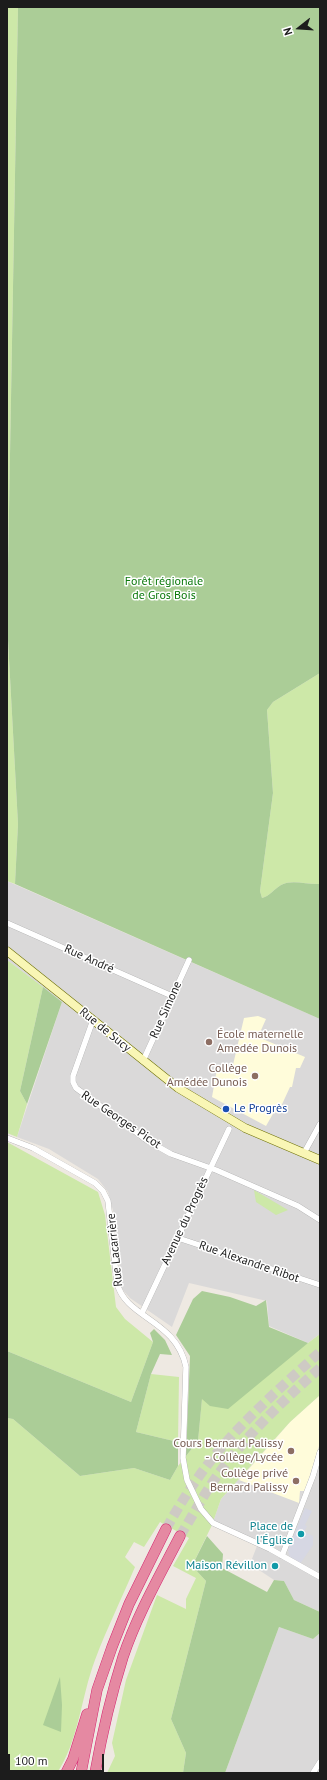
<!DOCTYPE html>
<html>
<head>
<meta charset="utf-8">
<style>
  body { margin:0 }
  #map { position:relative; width:327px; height:1780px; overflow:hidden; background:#eee9e2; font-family:"PT Sans",sans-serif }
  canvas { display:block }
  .frame { position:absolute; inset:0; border:8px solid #1c1c1c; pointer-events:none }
  .north { position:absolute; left:279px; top:8px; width:40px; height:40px; -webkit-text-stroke:3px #fff; paint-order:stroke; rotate:253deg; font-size:11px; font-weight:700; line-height:16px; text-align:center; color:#1c1c1c }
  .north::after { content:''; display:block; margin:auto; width:14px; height:18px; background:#1c1c1c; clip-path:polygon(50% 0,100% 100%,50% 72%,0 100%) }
  .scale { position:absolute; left:8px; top:1754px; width:96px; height:18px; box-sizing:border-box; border:2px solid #1c1c1c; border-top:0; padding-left:5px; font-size:12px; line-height:14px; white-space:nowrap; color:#1c1c1c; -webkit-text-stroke:3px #fff; paint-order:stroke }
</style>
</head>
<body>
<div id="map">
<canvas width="327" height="1780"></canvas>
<div class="frame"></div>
<div class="north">N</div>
<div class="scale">100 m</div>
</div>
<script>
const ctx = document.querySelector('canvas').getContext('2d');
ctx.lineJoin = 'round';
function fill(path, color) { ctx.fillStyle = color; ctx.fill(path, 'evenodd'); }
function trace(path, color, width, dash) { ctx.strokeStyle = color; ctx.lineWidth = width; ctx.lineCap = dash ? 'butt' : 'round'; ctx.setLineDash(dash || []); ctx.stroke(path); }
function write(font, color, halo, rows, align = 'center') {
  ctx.font = font + ' "PT Sans",sans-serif'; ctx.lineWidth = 3; ctx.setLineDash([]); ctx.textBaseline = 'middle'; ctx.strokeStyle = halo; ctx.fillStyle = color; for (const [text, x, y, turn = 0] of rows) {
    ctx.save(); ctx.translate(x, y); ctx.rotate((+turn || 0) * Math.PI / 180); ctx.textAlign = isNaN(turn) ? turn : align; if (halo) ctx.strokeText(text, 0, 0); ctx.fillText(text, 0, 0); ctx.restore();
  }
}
fill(new Path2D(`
  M7 881 320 1019V1334L308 1343 269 1326 267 1301 189 1283 172 1327 130 1298 122 1289 115 1218 108 1192 98 1179 49 1149 17 1137 62 1002 7 960Z
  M320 1395V1612L294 1600 284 1581 274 1580 250 1564 257 1546 212 1525 221 1499 290 1422Z
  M279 1627 313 1639 320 1633V1773H225Z`), '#dad9d9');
fill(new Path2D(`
  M258 1016 266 1019 258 1037 305 1057 300 1068H296L292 1087H290L278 1113 274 1112 266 1126 212 1097 217 1069H232L244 1018Z
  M320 1395V1443L305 1491H300L299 1503 239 1480 290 1422Z`), '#fffcda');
fill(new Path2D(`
  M7 7H18L7 622 18 824 15 884 7 881Z
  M320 673V884C308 885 292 879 281 885 274 889 270 896 262 898L260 891 273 793 267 710 273 702Z
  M7 960 43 987 20 1091 27 1104 17 1137 7 1133Z
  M7 1142 98 1192 105 1215 116 1307 125 1319 153 1342 131 1402 7 1351Z
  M254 1190 288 1210 276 1215 256 1202Z
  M320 1334V1395L290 1422 221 1499 212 1525 192 1566 206 1581 171 1719 186 1753 183 1773H107L115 1756 112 1743 126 1680 157 1595 186 1609V1599L196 1578 173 1566 189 1538 160 1522 144 1547 134 1542 125 1557 135 1567C122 1598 107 1628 95 1660 81 1697 79 1740 57 1773H7V1418L13 1419 80 1476 134 1468 170 1480 178 1466 198 1441 202 1398 308 1343Z
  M151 1374 179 1377 178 1442 136 1432Z`), '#cde8a8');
fill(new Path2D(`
  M18 7H320V673L273 702 267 710 273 793 260 891 262 898C270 896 274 889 281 885 292 879 308 885 320 884V1019L15 884 18 824 7 622Z
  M43 987 62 1002 27 1104 20 1091Z
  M202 1291 230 1297 256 1306 266 1300 269 1327 308 1343 228 1409 210 1406 202 1399 198 1441 186 1456 190 1356 176 1335 193 1299Z
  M154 1329 165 1340 172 1355 160 1354 151 1374 136 1432 178 1442V1466L170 1480 134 1468 80 1476 13 1419 7 1418V1351L131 1402 153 1342 150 1333Z
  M207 1536 223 1554 222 1568 267 1592 274 1580 284 1581 294 1600 320 1612V1633L313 1639 279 1627 225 1773H183L186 1753 171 1719 206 1581 192 1566Z
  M60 1677 62 1705 61 1732 43 1725Z`), '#abcd97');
fill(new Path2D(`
  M305 1508 312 1511 305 1525 307 1526 304 1532 313 1536V1545L300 1564 290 1558 288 1550Z`), '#d6d7e3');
trace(new Path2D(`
  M166 1529C177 1509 189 1490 202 1472 235 1427 279 1389 320 1352
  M180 1536C195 1512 208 1486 226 1464 254 1428 286 1398 320 1368`), '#cecac4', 10, [10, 5]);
const street = new Path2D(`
  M7 923 172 996
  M93 1020 73 1076V1082L76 1088 148 1141 171 1154 216 1170 298 1206 320 1220
  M143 1061 189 960
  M7 1138 33 1148 95 1183 103 1191 108 1201 117 1283C126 1319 176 1319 186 1367L183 1458 187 1480 201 1509 213 1523 270 1549 320 1577
  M304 1153 320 1124
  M178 1238 320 1285
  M142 1313 229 1129
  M282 1556 313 1476 320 1452
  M313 1773 320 1762`);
const secondary = new Path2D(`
  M7 951 178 1088 245 1128 320 1160`);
const highway = new Path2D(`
  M66 1773 73 1759 87 1714
  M81 1773 97 1690 112 1647 129 1604 166 1529
  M95 1773C102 1734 111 1695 123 1657 137 1615 160 1575 180 1536`);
trace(street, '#a3a3a3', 6);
trace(secondary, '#6e7106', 9);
trace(highway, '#d62570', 11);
trace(street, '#fff', 5.5);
trace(secondary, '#f9f6b5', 8);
trace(highway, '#e589a2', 10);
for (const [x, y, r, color] of [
  [209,1042,4,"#8d6e63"],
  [255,1076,4,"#8d6e63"],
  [226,1109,4,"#1a4fb4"],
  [291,1451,4,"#8d6e63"],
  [296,1481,4,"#8d6e63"],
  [301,1534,4,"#0f9aa8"],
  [275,1566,4,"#0f9aa8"]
]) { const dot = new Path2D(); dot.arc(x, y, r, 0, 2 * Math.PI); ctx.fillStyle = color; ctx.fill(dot); trace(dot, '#fff', 1.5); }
write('12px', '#0c790c', '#fff', [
  ["Forêt régionale",164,582],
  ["de Gros Bois",164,596]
]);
write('12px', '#1c1c1c', '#fff', [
  ["Rue André",89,959,24],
  ["Rue Simone",166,1010,-66],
  ["Rue de Sucy",105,1030,39],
  ["Rue Georges Picot",121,1120,34],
  ["Avenue du Progrès",185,1221,-65],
  ["Rue Lacarrière",115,1250,-96],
  ["Rue Alexandre Ribot",249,1262,19]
]);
write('12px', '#785e54', '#fff', [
  ["École maternelle",217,1035,"left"],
  ["Amedée Dunois",217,1049,"left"],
  ["Collège",247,1069],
  ["Amédée Dunois",247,1083],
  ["Cours Bernard Palissy",283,1444],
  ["- Collège/Lycée",283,1458],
  ["Collège privé",288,1474],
  ["Bernard Palissy",288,1488]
], 'right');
write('12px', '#164399', '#fff', [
  ["Le Progrès",234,1109]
], 'left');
write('12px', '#0d838f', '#fff', [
  ["Place de",293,1527],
  ["l'Église",293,1541],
  ["Maison Révillon",267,1566]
], 'right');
</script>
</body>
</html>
